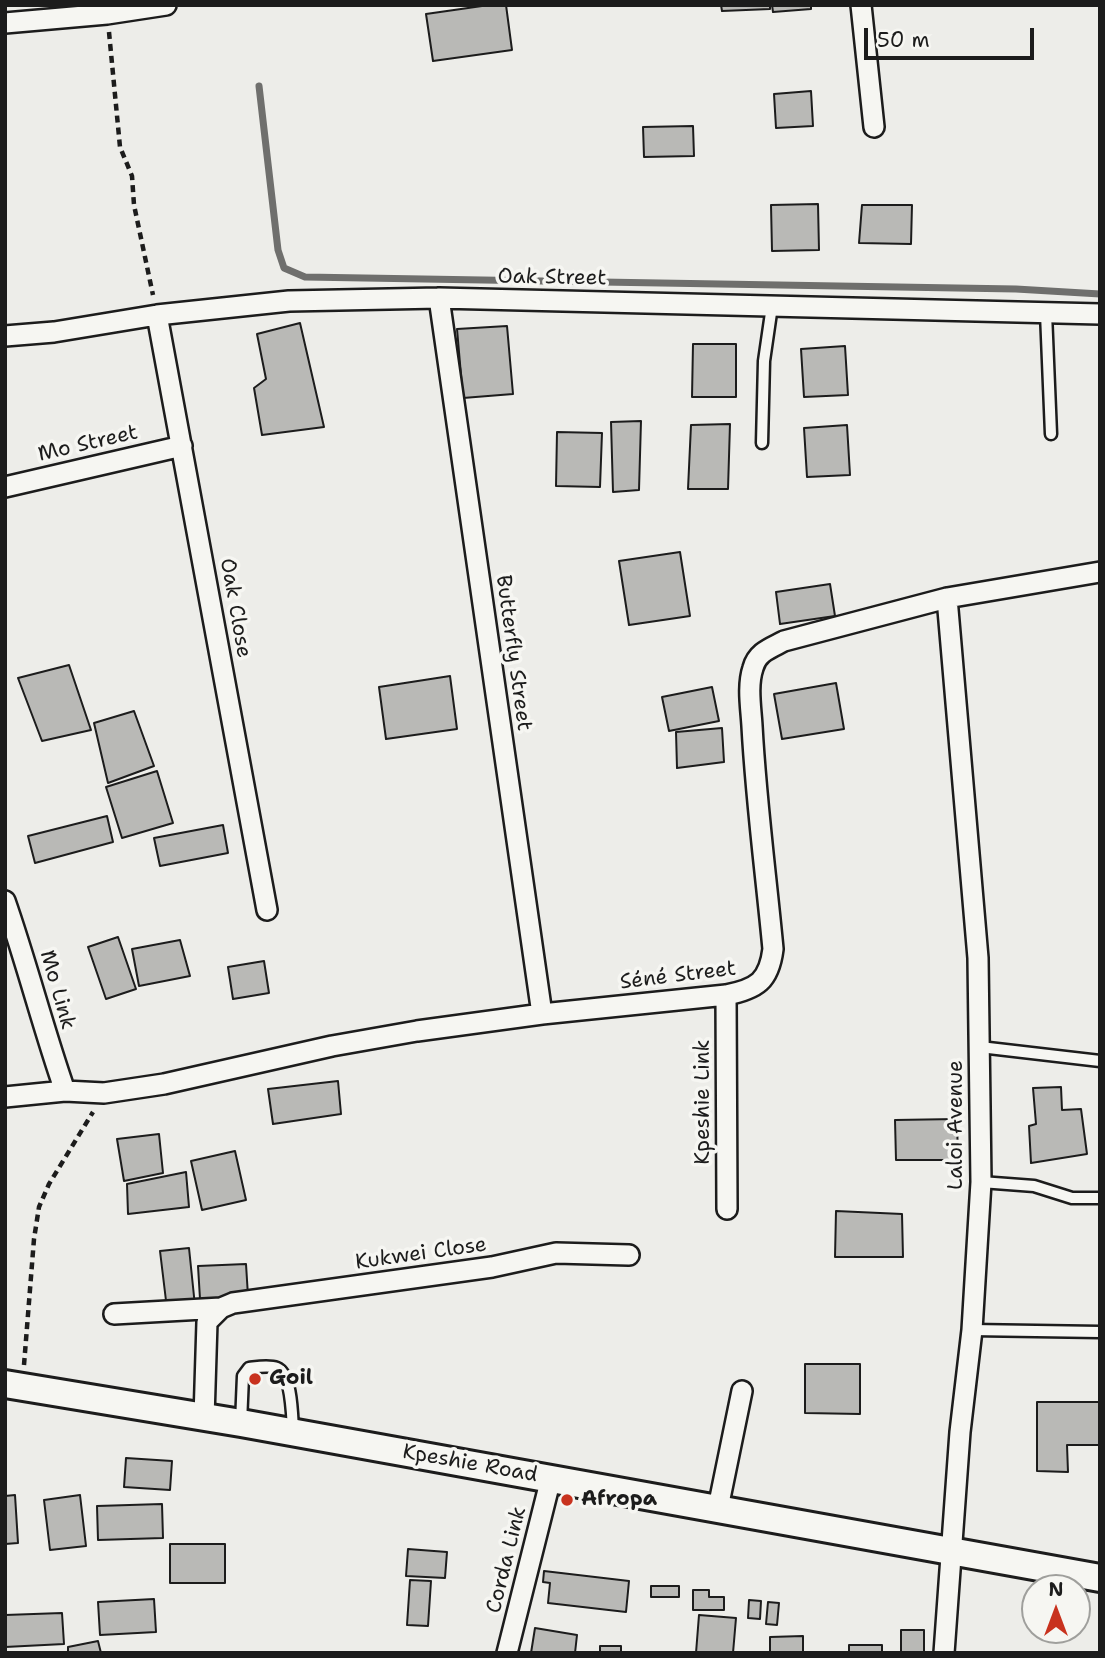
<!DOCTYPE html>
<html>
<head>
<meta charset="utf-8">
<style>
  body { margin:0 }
  #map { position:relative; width:1105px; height:1658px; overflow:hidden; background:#edede9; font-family:"Shantell Sans",sans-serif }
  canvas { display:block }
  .frame { position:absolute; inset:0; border:7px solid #1c1c1c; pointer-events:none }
  .north { position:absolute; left:1021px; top:1574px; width:70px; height:70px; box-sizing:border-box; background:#f6f6f2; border:2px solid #9f9f9c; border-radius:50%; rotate:0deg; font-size:19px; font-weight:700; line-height:28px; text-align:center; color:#1c1c1c }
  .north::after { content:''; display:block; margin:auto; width:24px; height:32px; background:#c8321e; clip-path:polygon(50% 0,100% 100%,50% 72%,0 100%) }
  .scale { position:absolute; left:864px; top:28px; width:170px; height:32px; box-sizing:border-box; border:4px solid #1c1c1c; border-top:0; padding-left:9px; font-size:21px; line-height:24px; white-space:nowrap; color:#1c1c1c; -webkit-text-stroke:5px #f6f6f2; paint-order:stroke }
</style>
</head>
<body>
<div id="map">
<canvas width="1105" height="1658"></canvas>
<div class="frame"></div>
<div class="north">N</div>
<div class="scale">50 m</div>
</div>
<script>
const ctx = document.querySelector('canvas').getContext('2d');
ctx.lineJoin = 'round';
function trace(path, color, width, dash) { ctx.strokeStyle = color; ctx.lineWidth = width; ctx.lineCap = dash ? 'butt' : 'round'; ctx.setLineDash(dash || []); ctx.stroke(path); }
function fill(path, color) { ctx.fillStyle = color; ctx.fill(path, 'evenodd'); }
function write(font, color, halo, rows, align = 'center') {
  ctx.font = font + ' "Shantell Sans",sans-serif'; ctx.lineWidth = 7; ctx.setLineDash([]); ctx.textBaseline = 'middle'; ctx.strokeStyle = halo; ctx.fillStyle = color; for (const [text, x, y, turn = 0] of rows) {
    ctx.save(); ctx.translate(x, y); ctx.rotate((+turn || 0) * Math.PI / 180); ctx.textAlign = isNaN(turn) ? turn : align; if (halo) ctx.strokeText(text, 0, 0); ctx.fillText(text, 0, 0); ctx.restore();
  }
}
trace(new Path2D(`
  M259 86 278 250 284 268 305 277 1016 289 1100 294`), '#6f6f6d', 7);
const building = new Path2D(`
  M489 5H506L512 50 433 61 426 14Z
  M721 5H770V9L722 11Z
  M772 5H811V9L773 12Z
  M811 91 813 126 776 128 774 94Z
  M693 126 694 156 644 157 643 127Z
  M818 204 819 250 772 251 771 205Z
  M862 205H912L911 244 859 243Z
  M300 323 324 427 262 435 254 388 266 379 257 334Z
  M507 326 513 394 463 398 457 329Z
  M693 344H736V397H692Z
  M845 346 848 395 804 397 801 349Z
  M641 421 639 490 613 492 611 422Z
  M730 424 728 489H688L691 425Z
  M847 425 850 475 807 477 804 428Z
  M557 432 602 433 600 487 556 486Z
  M680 552 690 616 629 625 619 561Z
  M830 584 835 616 780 624 776 592Z
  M69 665 91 730 42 741 18 678Z
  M450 676 457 729 386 739 379 687Z
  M836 683 844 729 782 739 774 694Z
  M712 687 719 721 669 731 662 697Z
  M134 711 154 766 108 783 94 723Z
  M722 728 724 762 677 768 676 732Z
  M157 771 173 823 122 838 106 787Z
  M107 816 113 842 35 863 28 836Z
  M223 825 228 853 160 866 154 838Z
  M118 937 136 989 106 999 88 947Z
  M180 940 190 976 139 986 132 949Z
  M264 961 269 993 233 999 228 967Z
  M338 1081 341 1114 273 1124 268 1089Z
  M1061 1087 1062 1110 1081 1109 1087 1154 1031 1163 1029 1126 1036 1124 1033 1088Z
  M957 1119 958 1160H896L895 1120Z
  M159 1134 163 1173 124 1181 117 1139Z
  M235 1151 246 1200 202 1210 191 1161Z
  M186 1172 189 1207 128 1214 127 1184Z
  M836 1211 902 1214 903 1257H835Z
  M189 1248 195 1306 167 1309 160 1251Z
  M246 1264 248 1296 200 1299 198 1266Z
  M805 1364H860V1414L805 1413Z
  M1037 1402H1100V1445H1067L1068 1472 1037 1471Z
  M126 1458 172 1461 170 1490 124 1487Z
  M15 1495 18 1543 5 1544V1496Z
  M80 1495 86 1546 50 1550 44 1500Z
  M162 1504 163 1538 98 1540 97 1506Z
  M170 1544H225V1583H170Z
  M408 1549 447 1552 445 1578 406 1576Z
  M544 1571 629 1581 626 1612 548 1603 550 1583 543 1582Z
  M410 1580 431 1581 428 1626 407 1625Z
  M651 1586H679V1597H651Z
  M693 1590H709V1597H724V1610H693Z
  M154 1599 156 1632 100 1635 98 1602Z
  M749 1600 761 1601 760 1619 748 1618Z
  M768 1602 779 1603 777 1625 766 1624Z
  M62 1613 64 1644 5 1647V1615Z
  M699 1615 736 1618 733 1653H696Z
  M535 1628 577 1635 575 1653H531Z
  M901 1630H924V1653H901Z
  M803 1636V1653H770V1637Z
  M98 1641 101 1653H68V1647Z
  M849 1645H882V1653H849Z
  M600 1646H621V1653H600Z`);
fill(building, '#b9b9b6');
trace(building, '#1c1c1c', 2);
const lane = new Path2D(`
  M1046 313 1051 434
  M762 443 764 361 772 306
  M980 1047 1100 1061
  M981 1182 1034 1186 1072 1198H1100
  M972 1330 1100 1332
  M241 1423 243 1376 249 1368C258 1367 269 1365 277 1368 292 1374 292 1416 293 1430`);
const street = new Path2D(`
  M861 5 874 127
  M5 23 107 14 166 5
  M439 298 542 1014
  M157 315 267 910
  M5 336 54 332 157 315 289 301 439 298 1100 314
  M5 487 182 446
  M5 901C27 964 43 1028 65 1091
  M726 995 727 1209
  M5 1097 65 1091 104 1093 164 1084 332 1046 417 1031 542 1014 726 995C757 989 769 981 773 949 766 875 756 801 752 726 751 708 747 686 753 668 757 652 771 648 784 641L947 598 1100 572
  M114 1314 221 1308
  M204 1418 207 1322 221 1308 233 1303 492 1267 556 1253 629 1255
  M718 1508 742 1391
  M507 1653 551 1478
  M944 1653 960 1432 972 1330 981 1182 978 958 947 598`);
const secondary = new Path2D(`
  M5 1384 241 1423 1100 1578`);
trace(lane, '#1c1c1c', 15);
trace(street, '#1c1c1c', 24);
trace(secondary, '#1c1c1c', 32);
trace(new Path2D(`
  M109 32 120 147 132 176 134 205 153 295
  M24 1365 34 1239 39 1207 49 1184 93 1112`), '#1c1c1c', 4.5, [7, 5]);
trace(lane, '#f6f6f2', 10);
trace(street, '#f6f6f2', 19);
trace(secondary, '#f6f6f2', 26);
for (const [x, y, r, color] of [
  [255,1379,7,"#c8321e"],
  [567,1500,7,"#c8321e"]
]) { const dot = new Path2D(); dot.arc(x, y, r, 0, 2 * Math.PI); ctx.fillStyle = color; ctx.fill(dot); trace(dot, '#f6f6f2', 2.5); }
write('21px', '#1c1c1c', '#f6f6f2', [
  ["Oak Street",552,278,1],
  ["Mo Street",88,444,-13],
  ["Oak Close",235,608,80],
  ["Butterfly Street",513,653,82],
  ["Séné Street",678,976,-7],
  ["Mo Link",57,990,74],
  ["Kpeshie Link",704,1102,-90],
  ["Laloi Avenue",957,1125,-90],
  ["Kukwei Close",421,1254,-8],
  ["Kpeshie Road",470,1464,10],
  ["Corda Link",507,1560,-76]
]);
write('bold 21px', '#1c1c1c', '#f6f6f2', [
  ["Goil",269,1379],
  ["Afropa",581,1500]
], 'left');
</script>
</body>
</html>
